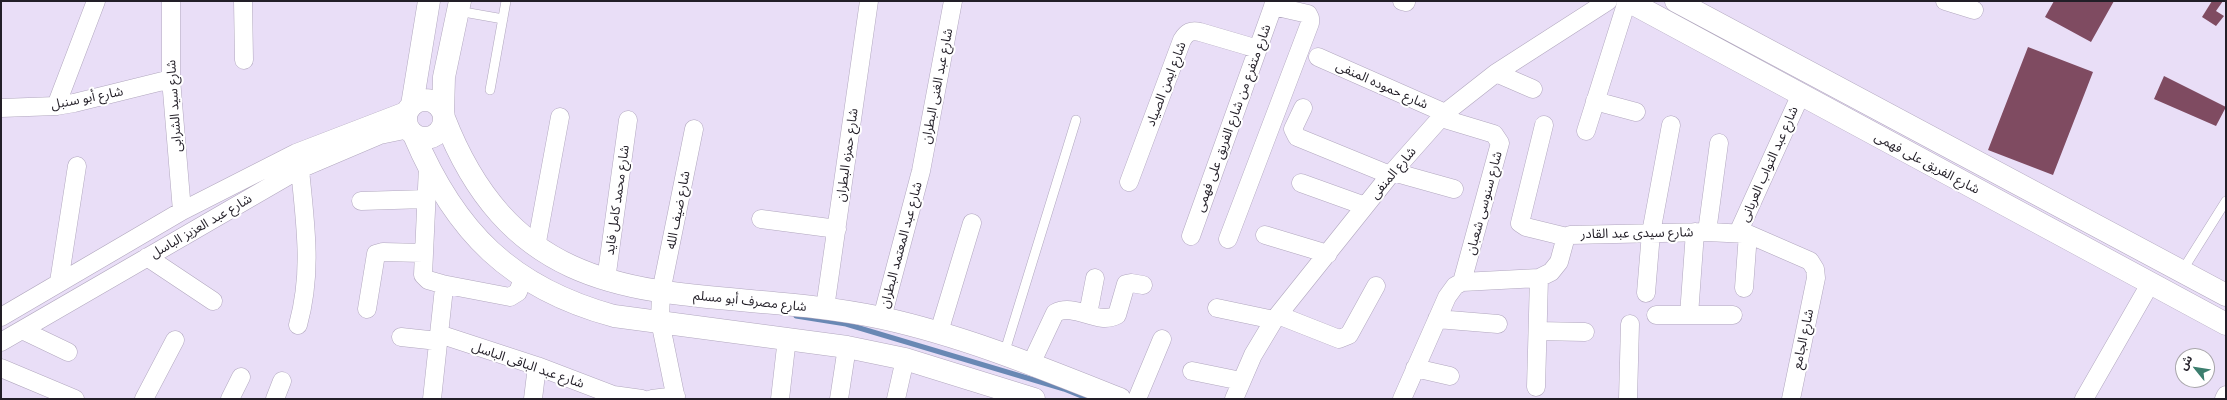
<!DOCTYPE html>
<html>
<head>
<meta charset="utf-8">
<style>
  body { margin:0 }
  #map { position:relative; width:2227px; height:400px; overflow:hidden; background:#e9def7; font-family:Lato,"Noto Sans Arabic",sans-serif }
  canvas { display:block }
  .frame { position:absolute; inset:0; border:2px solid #221e27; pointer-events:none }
  .north { position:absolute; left:2175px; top:348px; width:40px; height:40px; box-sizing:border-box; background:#fff; border:1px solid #a7a5a9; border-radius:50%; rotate:300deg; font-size:11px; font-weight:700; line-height:16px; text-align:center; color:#221e27 }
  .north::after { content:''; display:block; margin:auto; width:14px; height:18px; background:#3c7e6e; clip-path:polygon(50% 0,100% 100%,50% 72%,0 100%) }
</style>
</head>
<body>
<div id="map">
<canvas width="2227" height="400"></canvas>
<div class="frame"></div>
<div class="north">ش</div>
</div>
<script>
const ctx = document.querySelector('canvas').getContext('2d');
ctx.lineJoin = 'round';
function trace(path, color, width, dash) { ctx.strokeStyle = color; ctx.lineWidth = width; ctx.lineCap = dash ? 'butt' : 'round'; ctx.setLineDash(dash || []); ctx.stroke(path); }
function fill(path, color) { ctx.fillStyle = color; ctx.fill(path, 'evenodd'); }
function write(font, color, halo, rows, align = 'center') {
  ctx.font = font + ' Lato,"Noto Sans Arabic",sans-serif'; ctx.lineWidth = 4; ctx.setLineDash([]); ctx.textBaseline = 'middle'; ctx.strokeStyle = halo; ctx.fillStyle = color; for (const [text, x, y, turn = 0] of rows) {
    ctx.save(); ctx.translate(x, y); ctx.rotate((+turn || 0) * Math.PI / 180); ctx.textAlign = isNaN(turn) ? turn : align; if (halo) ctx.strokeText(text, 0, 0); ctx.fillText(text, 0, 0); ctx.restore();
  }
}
trace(new Path2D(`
  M796 316 846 324 1064 389 1089 399`), '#6988b4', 5);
fill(new Path2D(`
  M2054 1H2114L2091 42 2045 17Z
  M2212 1H2223L2216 11 2224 16 2216 26 2202 17Z
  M2028 47 2093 72 2053 175 1988 150Z
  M2164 76 2226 107 2216 126 2154 99Z`), '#7f4b61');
const service = new Path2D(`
  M458 11 503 19
  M490 90 506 1
  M2182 271 2226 201
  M1004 354 1076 120`);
const minor = new Path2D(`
  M171 1V79L182 211
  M243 1 244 60
  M1402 1 1406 2
  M1945 1 1974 10
  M1318 57 1445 113
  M1496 73 1533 89
  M1595 101 1636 112
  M56 106 96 1
  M1 108 56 106 74 103 171 79
  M1303 108 1293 129 1297 137 1390 175
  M1441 118 1494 134 1500 143 1462 282
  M1544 125 1520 223 1526 227 1567 237
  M1586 131 1627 1
  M428 167 423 275 428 280 442 284 444 288 432 399
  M1393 172 1454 189
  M1129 182 1182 40C1187 32 1191 30 1200 32L1258 49
  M1301 183 1365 206
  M361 201 426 199
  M761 219 837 229
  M1707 232 1719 143
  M1738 233 1801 94
  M1265 235 1328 254
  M1191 236 1275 1
  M1228 239 1310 23V18L1308 14 1273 6
  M536 247 560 117
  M147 257 213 301
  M606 280 628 120
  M59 282 77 166
  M442 284 510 297 518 292 523 278
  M1744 288 1748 234
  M1646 293 1651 233 1671 125
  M825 308 869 1
  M1217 308 1274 320
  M367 309 376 254 383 252 423 253
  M1088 314 1095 278
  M1278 315 1339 339 1349 335 1376 286
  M1656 315H1733
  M1689 315 1695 232
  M1 317 182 211 296 153 408 110
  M882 318 921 171 953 1
  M1437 319 1498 324
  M298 325C313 270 305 224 300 169
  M22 330 68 352
  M1538 331 1585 332
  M939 332 972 223
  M439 334 537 366 613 395 642 399
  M401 337 438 341
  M1 342 300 169 380 135 409 129
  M1031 364 1055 313C1075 302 1097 326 1117 315L1126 284 1131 283 1143 285
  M1 368 75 399
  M1415 368 1450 376
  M1192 371 1241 381
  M1536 387 1539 278
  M144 399 175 340
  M230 399 241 377
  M275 399 282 381
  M533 399 537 366
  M652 399 676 396
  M676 399 660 321 661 292 694 129
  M780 399 787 338
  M839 399 847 347
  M896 399 905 359
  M1137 399 1162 339
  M1234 399 1253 355 1274 320 1390 175 1445 113 1496 73 1608 1
  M1402 399 1447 297 1455 286 1462 282 1539 278 1551 272 1559 262 1565 240 1570 235 1707 232 1748 234 1810 261 1815 269 1816 278 1791 399
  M1628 399 1630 324
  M2084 399 2150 284
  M2224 399 2226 395`);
const tertiary = new Path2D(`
  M1628 1 2226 324
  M1676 1 2226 295
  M406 119a19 19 0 1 1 38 0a19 19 0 1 1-38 0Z
  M412 105 429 1
  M443 112 444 77 460 1
  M444 118C528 335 700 279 882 318 964 336 1042 368 1120 399
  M414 135C455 232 511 288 614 316L847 347 905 359 1034 399`);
trace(service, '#b1a7be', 10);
trace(minor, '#b1a7be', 19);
trace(tertiary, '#b1a7be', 23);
trace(service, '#fff', 9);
trace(minor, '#fff', 18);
trace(tertiary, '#fff', 22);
write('13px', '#221e27', '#fff', [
  ["شارع ايمن الصياد",1166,84,-69],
  ["شارع حموده المنفى",1382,85,24],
  ["شارع عبد الغنى البطران",937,86,-79],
  ["شارع أبو سنبل",87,98,-11],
  ["شارع سيد الشرابى",174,106,-94],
  ["شارع متفرع من شارع الفريق على فهمى",1233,118,-70],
  ["شارع حمزه البطران",847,155,-82],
  ["شارع الفريق على فهمى",1927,163,28],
  ["شارع عبد التواب العربانى",1769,164,-66],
  ["شارع المنفى",1393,173,-50],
  ["شارع محمد كامل فايد",617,200,-82],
  ["شارع سنوسى شعبان",1484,203,-75],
  ["شارع ضيف الله",678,210,-79],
  ["شارع عبد العزيز الباسل",201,226,-30],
  ["شارع سيدى عبد القادر",1637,233,-1],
  ["شارع عبد المعتمد البطران",901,245,-75],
  ["شارع مصرف أبو مسلم",750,301,6],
  ["شارع الجامع",1803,339,-78],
  ["شارع عبد الباقى الباسل",528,365,19]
]);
</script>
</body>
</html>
